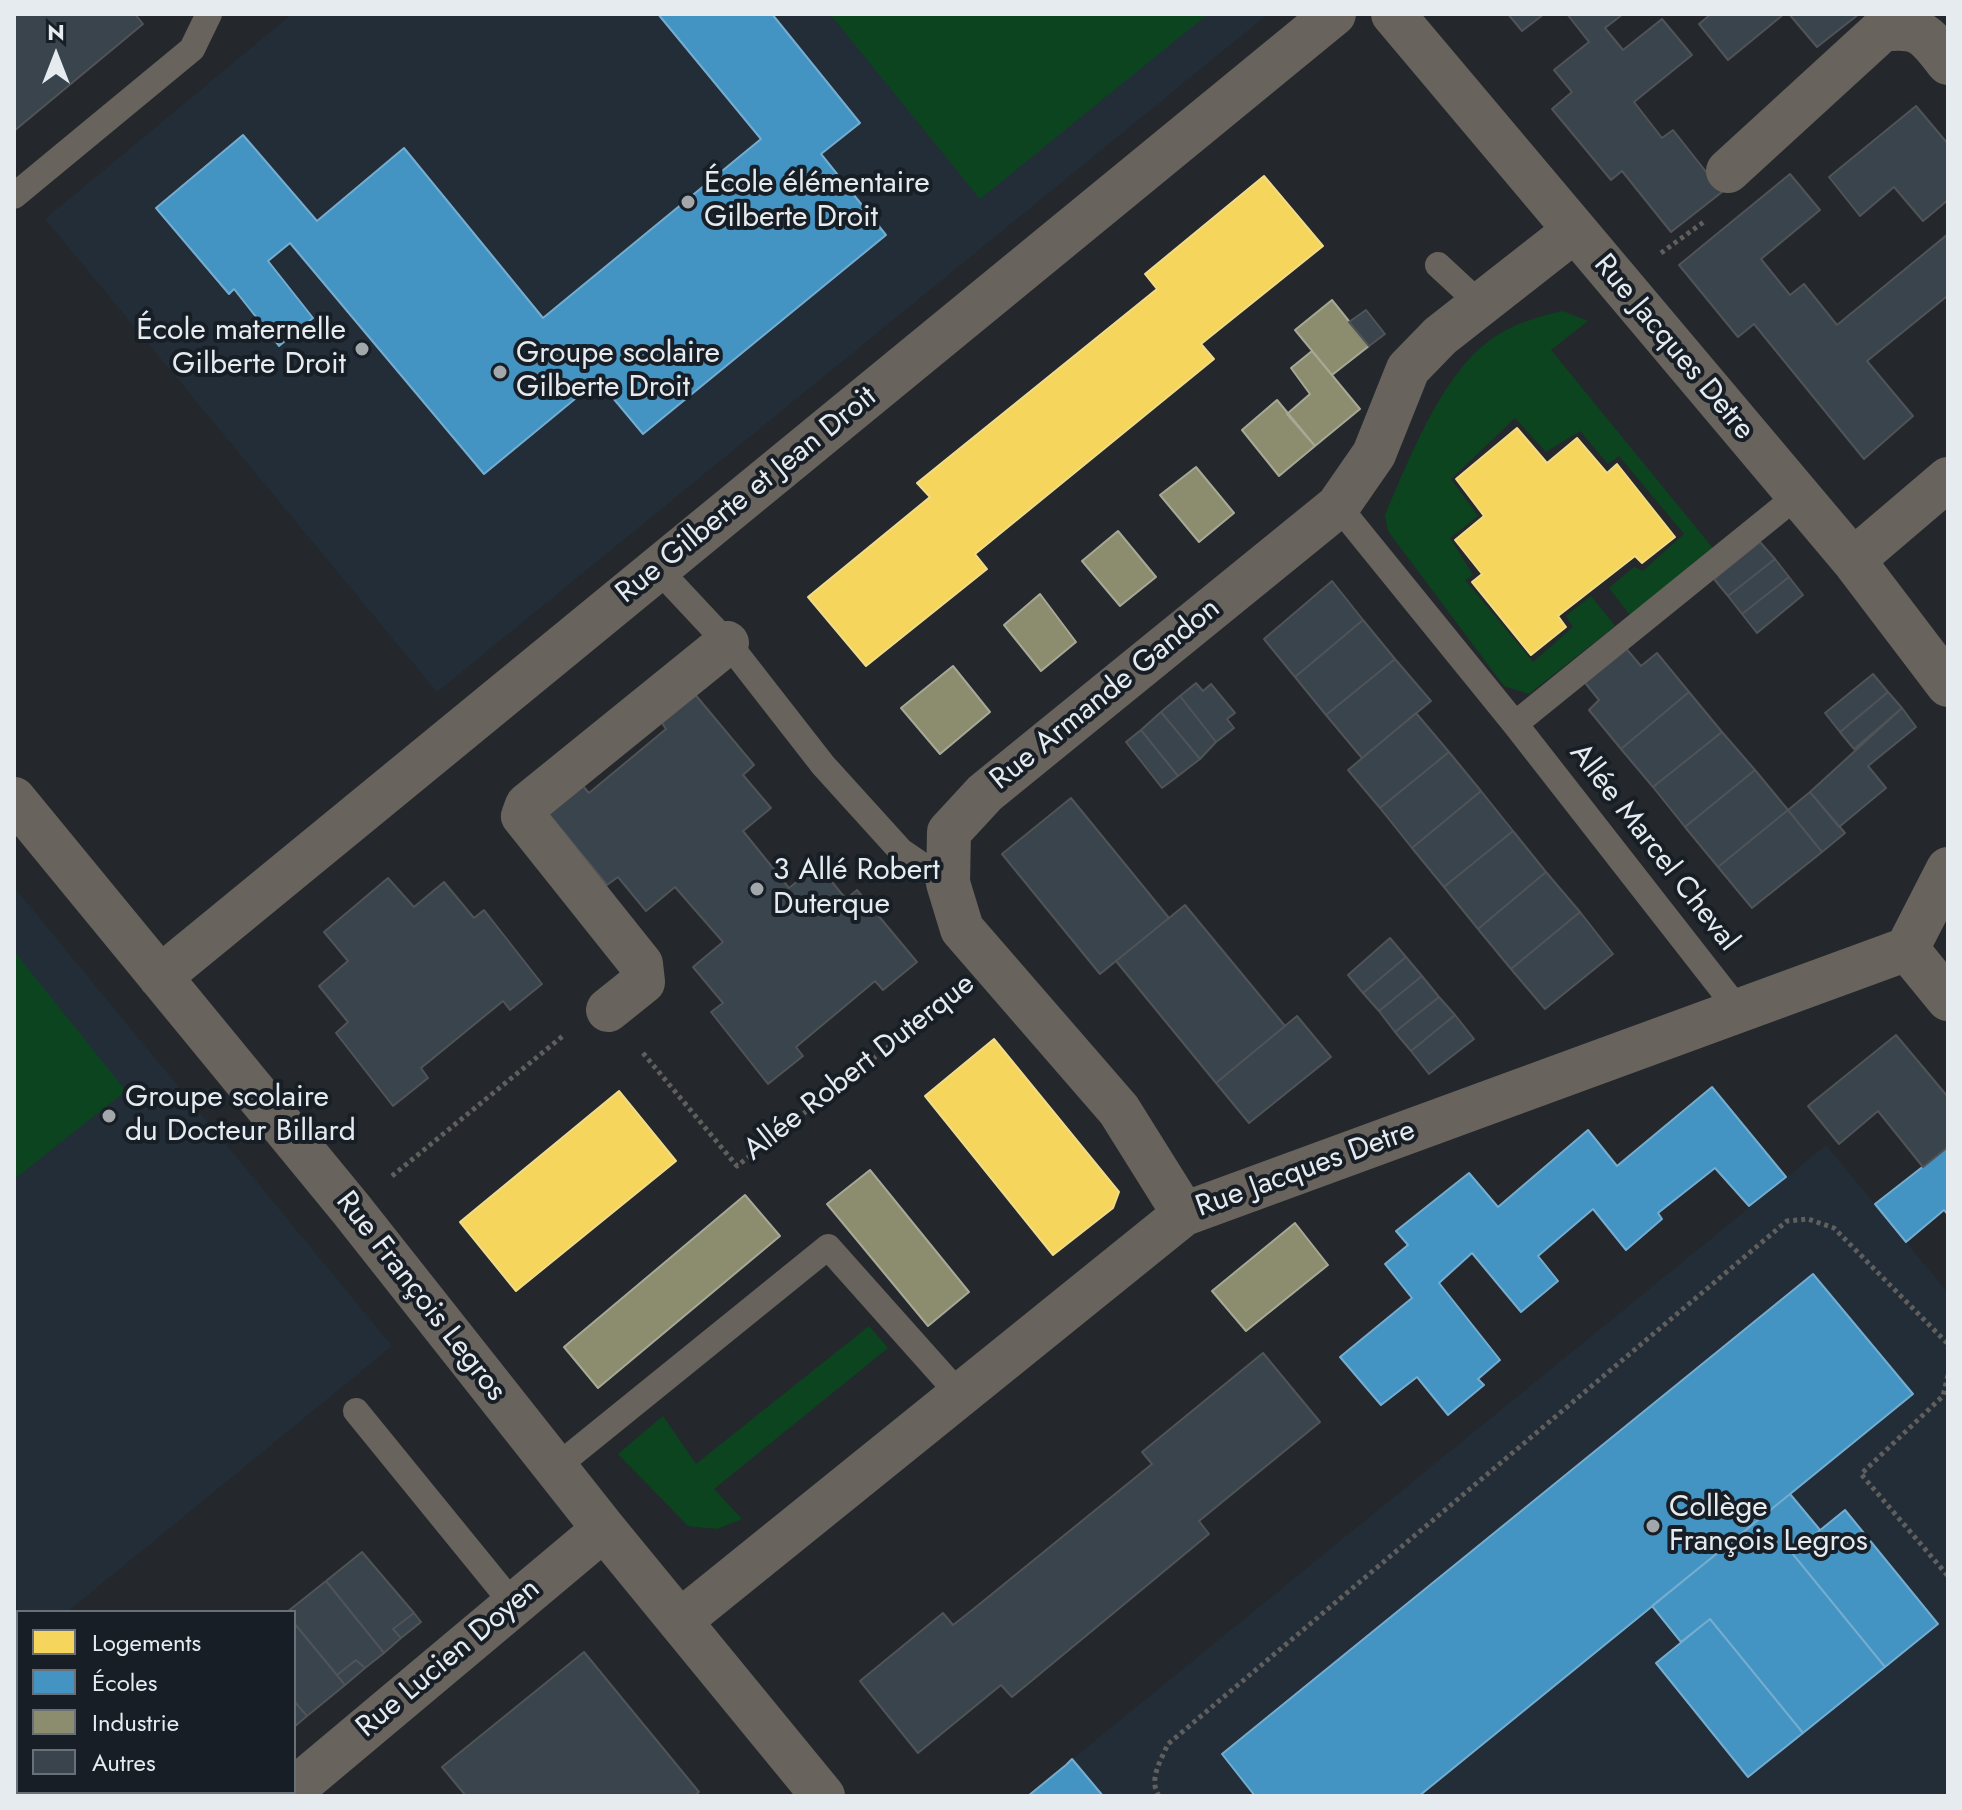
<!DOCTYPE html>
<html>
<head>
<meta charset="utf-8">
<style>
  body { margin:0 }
  #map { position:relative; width:1962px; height:1810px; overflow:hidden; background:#24282c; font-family:Jost,sans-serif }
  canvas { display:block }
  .frame { position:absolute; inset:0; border:16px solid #e6ebf0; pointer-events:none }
  .legend { position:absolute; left:16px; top:1610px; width:280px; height:184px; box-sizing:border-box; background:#171e26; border:2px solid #6a7077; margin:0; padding:10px 14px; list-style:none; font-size:24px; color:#e6ebf0 }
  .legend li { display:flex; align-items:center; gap:16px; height:40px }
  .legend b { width:40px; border:2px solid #6a7077 }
  .north { position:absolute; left:16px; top:16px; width:80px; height:80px; -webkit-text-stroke:6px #171e26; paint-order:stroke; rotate:0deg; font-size:22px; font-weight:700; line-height:32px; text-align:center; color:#e6ebf0 }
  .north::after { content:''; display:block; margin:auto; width:28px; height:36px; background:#e6ebf0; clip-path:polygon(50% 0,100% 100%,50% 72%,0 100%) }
</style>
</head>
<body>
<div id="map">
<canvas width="1962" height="1810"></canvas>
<div class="frame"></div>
<ul class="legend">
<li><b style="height:22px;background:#f6d55c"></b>Logements</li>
<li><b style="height:22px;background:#4393c3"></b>Écoles</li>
<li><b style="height:22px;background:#8c8c6e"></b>Industrie</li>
<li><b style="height:22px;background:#39444c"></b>Autres</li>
</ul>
<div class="north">N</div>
</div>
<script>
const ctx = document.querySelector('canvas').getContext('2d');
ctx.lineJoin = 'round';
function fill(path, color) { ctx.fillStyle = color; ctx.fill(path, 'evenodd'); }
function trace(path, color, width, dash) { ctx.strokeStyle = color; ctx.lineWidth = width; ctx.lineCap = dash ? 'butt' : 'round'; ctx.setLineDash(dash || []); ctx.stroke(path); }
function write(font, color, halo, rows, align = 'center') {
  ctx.font = font + ' Jost,sans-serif'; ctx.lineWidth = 8; ctx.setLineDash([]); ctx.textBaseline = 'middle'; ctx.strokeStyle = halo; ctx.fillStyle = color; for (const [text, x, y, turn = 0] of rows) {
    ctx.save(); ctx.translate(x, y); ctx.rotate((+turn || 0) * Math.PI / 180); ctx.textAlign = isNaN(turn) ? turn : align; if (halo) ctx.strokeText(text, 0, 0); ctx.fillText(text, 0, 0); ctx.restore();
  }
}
fill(new Path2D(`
  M292 14H1268L437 692 45 219Z
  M14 887 392 1346 67 1612H18V1652L14 1656Z
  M1826 1145 1948 1293V1796H1027Z`), '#222d38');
fill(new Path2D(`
  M830 14H1208L980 199Z
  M1563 311 1588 321 1551 350 1716 552 1634 620 1609 588 1634 567 1643 571 1684 534 1619 456 1608 464 1580 431 1546 452 1515 418 1451 479 1478 516 1450 538 1473 575 1465 580 1533 662 1573 627 1566 616 1591 596 1615 626 1529 694 1504 686 1388 531 1385 515C1409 460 1441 376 1489 341 1512 324 1536 317 1563 311Z
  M14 951 126 1091 14 1179Z
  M869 1326 888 1348 714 1489 742 1519 717 1529 688 1526 618 1454 663 1416 696 1464Z`), '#0c441f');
const homes = new Path2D(`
  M1264 176 1323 246 1201 344 1214 359 975 554 987 569 866 666 808 597 930 497 917 483 1157 289 1145 274Z
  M1517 428 1547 463 1577 438 1607 473 1617 464 1675 537 1642 563 1635 556 1558 616 1566 627 1531 655 1472 582 1482 574 1455 540 1484 516 1456 479Z
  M994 1039 1119 1192 1113 1208 1053 1255 925 1096Z
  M619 1091 676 1161 516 1291 460 1222Z`);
fill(homes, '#f6d55c');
trace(homes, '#f1dc88', 2);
const schools = new Path2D(`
  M658 14H772L860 123 821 154 886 235 643 434 598 380 484 474 290 243 268 261 313 318 279 346 234 289 229 294 156 208 243 135 317 221 404 148 543 318 761 139Z
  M1712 1087 1786 1177 1749 1206 1715 1168 1658 1213 1662 1219 1626 1250 1593 1209 1538 1256 1558 1281 1521 1312 1472 1253 1439 1283 1500 1360 1478 1379 1484 1385 1448 1415 1417 1377 1381 1405 1340 1357 1412 1298 1385 1264 1408 1245 1396 1231 1469 1173 1498 1207 1588 1130 1617 1166Z
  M1948 1147V1215L1944 1210 1906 1242 1875 1204Z
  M1813 1274 1913 1394 1419 1796H1255L1222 1754Z
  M1790 1494 1820 1530 1792 1553 1885 1667 1803 1733 1710 1619 1681 1642 1652 1606Z
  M1845 1510 1938 1624 1885 1667 1792 1553Z
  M1710 1619 1803 1733 1748 1777 1656 1663Z
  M1072 1759 1103 1796H1028L1066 1765Z`);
fill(schools, '#4393c3');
trace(schools, '#74add0', 2);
const industry = new Path2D(`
  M1332 300 1369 346 1332 375 1295 330Z
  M1312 351 1360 409 1315 446 1287 414 1310 394 1291 368Z
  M1277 400 1315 446 1279 476 1242 430Z
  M1196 467 1234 513 1199 542 1160 495Z
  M1118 531 1156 577 1120 606 1082 561Z
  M1040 594 1076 642 1041 671 1004 625Z
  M953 666 990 712 940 754 901 708Z
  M870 1170 969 1292 928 1326 827 1204Z
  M745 1195 780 1236 598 1388 564 1347Z
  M1295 1223 1328 1265 1246 1331 1212 1291Z`);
fill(industry, '#8c8c6e');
trace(industry, '#a7a895', 2);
const building = new Path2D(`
  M14 14H135L143 24 14 131Z
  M1508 14H1544L1522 31Z
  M1567 14H1623L1605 28 1623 50 1662 19 1692 55 1634 102 1662 138 1673 130 1722 192 1671 232 1622 171 1611 180 1552 109 1572 92 1554 70 1589 42Z
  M1711 14H1784L1728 60 1699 24Z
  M1789 14H1859L1817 47Z
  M1916 106 1948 144V200L1923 221 1894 187 1860 216 1829 177Z
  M1790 174 1820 210 1761 259 1790 295 1804 284 1837 325 1948 234V300L1946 297 1867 361 1913 416 1864 459 1754 324 1738 337 1679 265Z
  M1366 310 1385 334 1369 346 1349 322Z
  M1760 542 1775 559 1728 596 1714 579Z
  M1775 559 1789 577 1742 614 1728 596Z
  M1789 577 1803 595 1757 633 1742 614Z
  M1332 581 1363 620 1295 677 1264 639Z
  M1363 620 1395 659 1326 715 1295 677Z
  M1623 645 1641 666 1657 653 1689 692 1621 749 1589 710 1599 700 1582 679Z
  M1395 659 1431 701 1362 758 1326 715Z
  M1873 674 1888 692 1840 732 1825 713Z
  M1196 683 1203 691 1211 684 1235 713 1227 719 1234 728 1216 742 1180 696Z
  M693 692 754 765 743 775 771 808 743 831 789 888 818 865 846 899 857 890 917 962 883 990 875 981 796 1047 803 1056 768 1084 711 1012 723 1003 693 967 723 942 675 887 646 911 618 877 607 885 548 813 582 785 589 793 666 729 660 720Z
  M1689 692 1722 732 1653 787 1621 749Z
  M1888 692 1902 708 1854 749 1840 732Z
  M1180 696 1216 742 1200 759 1161 712Z
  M1902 708 1916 727 1868 766 1886 788 1839 827 1810 792Z
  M1161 712 1200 759 1178 776 1141 730Z
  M1416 713 1449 752 1380 808 1348 770Z
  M1141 730 1178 776 1162 788 1126 742Z
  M1722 732 1755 770 1685 827 1653 787Z
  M1449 752 1481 791 1412 848 1380 808Z
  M1755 770 1788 810 1718 867 1685 827Z
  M1481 791 1513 831 1444 887 1412 848Z
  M1810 792 1845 833 1822 852 1788 810Z
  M1071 798 1169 918 1100 974 1002 854Z
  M1788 810 1822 852 1752 908 1718 867Z
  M1513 831 1546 872 1478 929 1444 887Z
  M1546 872 1580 912 1511 969 1478 929Z
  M388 878 414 907 444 882 474 918 484 910 542 984 510 1010 503 1001 421 1068 428 1078 393 1106 336 1033 348 1022 319 986 348 961 324 932Z
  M1185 905 1285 1026 1216 1083 1116 961Z
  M1580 912 1613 954 1545 1009 1511 969Z
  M1390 938 1406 957 1363 993 1348 975Z
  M1406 957 1422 976 1379 1011 1363 993Z
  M1422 976 1439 997 1395 1032 1379 1011Z
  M1439 997 1455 1015 1411 1051 1395 1032Z
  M1455 1015 1474 1039 1429 1074 1411 1051Z
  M1297 1016 1331 1057 1249 1123 1216 1083Z
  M1896 1035 1948 1097V1147L1923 1167 1878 1111 1839 1144 1808 1106Z
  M1263 1353 1320 1422 1199 1521 1209 1534 1012 1697 1001 1685 918 1753 860 1681 943 1613 953 1625 971 1611 1152 1464 1142 1452Z
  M362 1552 414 1613 393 1629 401 1638 384 1653 326 1581Z
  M326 1581 384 1653 365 1668 356 1660 337 1675 294 1623V1612H287Z
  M414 1613 421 1622 401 1638 393 1629Z
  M294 1623 345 1685 307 1716 294 1701Z
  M584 1652 699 1792 694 1796H466L442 1767Z
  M356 1660 365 1668 345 1685 337 1675Z
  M294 1701 307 1716 294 1727Z
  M104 1792H169L173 1796H108Z`);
fill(building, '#39444c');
trace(building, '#505357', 2);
trace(new Path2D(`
  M1661 253 1705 221
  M643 1053 737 1166 950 998
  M392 1176 564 1035
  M1948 1375 1943 1396 1861 1474 1948 1576
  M1159 1796C1148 1780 1161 1760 1168 1744L1787 1221 1808 1219 1834 1228 1947 1343 1948 1348`), '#605f5d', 5, [4, 4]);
trace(new Path2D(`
  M14 196 192 49 209 14
  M1438 265 1480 304
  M1338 506 1515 724 1740 1012
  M658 569 731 647 823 765 901 851 948 883
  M1515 724 1798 495
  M356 1411 514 1605
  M555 1468 828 1247 960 1395`), '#68635c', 26);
trace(new Path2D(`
  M1393 14 1853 560 1948 685
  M1728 171 1882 30C1920 25 1926 34 1948 63
  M1853 560 1948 479
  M14 799 351 1209 604 1529 823 1796
  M1907 949 1948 999
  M160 977 1334 14
  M608 1010 643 982 641 964 523 816 527 805 727 643
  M1184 1214 1119 1110 962 929 948 883 949 832 985 793 1338 506 1374 454 1408 369 1440 336 1574 231
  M680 1621 1184 1214 1907 949 1948 869
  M294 1789 604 1529`), '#68635c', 44);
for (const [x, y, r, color] of [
  [688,202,8,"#a2a7ab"],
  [362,349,8,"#a2a7ab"],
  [500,372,8,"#a2a7ab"],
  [757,889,8,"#a2a7ab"],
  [109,1116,8,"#a2a7ab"],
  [1653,1526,8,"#a2a7ab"]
]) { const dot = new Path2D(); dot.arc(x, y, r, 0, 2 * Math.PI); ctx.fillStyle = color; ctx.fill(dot); trace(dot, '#171e26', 3); }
write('30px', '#e6ebf0', '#171e26', [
  ["École élémentaire",704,185],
  ["Gilberte Droit",704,219],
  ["École maternelle",346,332,"right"],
  ["Gilberte Droit",346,366,"right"],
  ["Groupe scolaire",516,355],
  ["Gilberte Droit",516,389],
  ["3 Allé Robert",773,872],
  ["Duterque",773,906],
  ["Groupe scolaire",125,1099],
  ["du Docteur Billard",125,1133],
  ["Collège",1669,1509],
  ["François Legros",1669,1543]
], 'left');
write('30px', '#e6ebf0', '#171e26', [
  ["Rue Jacques Detre",1673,348,50],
  ["Rue Gilberte et Jean Droit",747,496,-39],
  ["Rue Armande Gandon",1106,695,-39],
  ["Allée Marcel Cheval",1653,848,52],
  ["Allée Robert Duterque",860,1068,-38],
  ["Rue Jacques Detre",1306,1170,-20],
  ["Rue François Legros",420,1297,52],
  ["Rue Lucien Doyen",449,1659,-40]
]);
</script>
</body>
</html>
